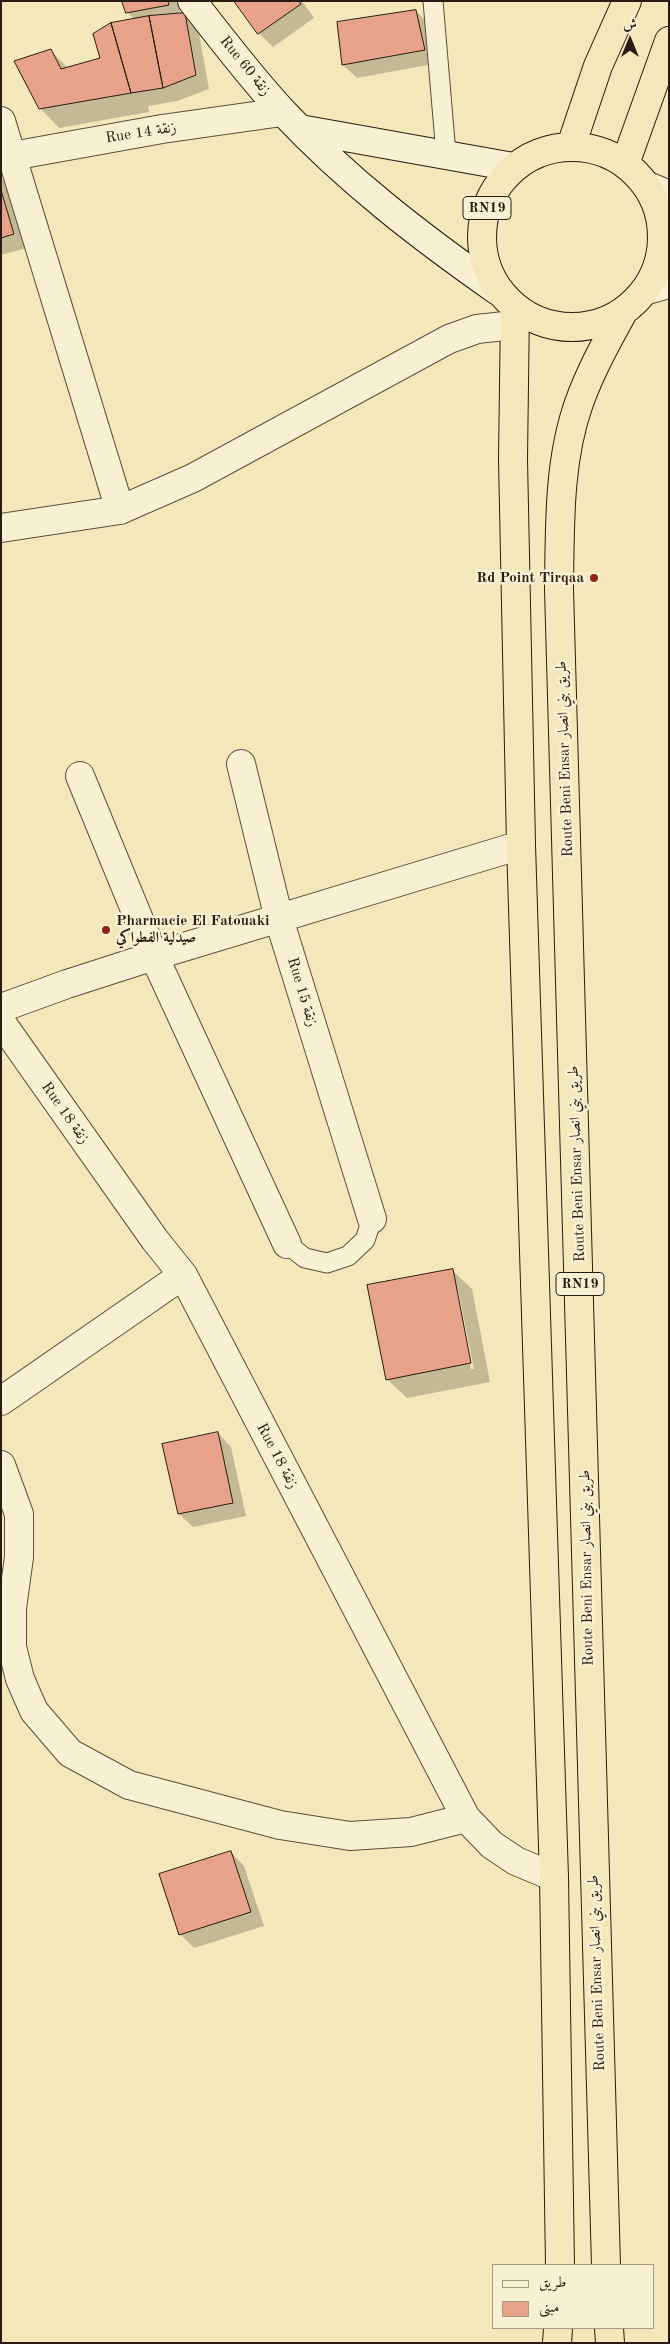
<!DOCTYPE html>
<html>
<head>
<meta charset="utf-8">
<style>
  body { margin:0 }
  #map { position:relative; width:670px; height:2344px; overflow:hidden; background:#f4e8ba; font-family:"Old Standard TT",Amiri,serif }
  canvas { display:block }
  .frame { position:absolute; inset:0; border:2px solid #291a13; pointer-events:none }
  .legend { position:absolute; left:492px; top:2264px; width:162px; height:65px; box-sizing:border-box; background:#f8f0d2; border:1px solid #a59a86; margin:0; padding:6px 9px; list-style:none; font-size:15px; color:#291a13 }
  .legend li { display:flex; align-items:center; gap:10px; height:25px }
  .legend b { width:25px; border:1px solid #a59a86 }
  .north { position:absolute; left:605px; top:15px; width:50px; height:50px; -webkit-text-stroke:4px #f8f0d2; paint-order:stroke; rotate:0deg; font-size:14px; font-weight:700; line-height:20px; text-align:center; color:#291a13 }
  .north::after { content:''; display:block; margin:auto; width:18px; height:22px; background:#291a13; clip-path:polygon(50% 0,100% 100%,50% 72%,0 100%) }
</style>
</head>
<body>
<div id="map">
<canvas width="670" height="2344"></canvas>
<div class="frame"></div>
<ul class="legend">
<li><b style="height:6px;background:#f8f0d2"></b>طريق</li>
<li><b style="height:14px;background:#e8a289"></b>مبنى</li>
</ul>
<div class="north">ش</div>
</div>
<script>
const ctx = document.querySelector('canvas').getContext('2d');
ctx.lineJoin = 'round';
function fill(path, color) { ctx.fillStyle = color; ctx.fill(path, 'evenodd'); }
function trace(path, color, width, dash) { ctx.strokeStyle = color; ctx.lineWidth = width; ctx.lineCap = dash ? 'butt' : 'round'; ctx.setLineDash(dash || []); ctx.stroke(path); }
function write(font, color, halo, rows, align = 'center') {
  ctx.font = font + ' "Old Standard TT",Amiri,serif'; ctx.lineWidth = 5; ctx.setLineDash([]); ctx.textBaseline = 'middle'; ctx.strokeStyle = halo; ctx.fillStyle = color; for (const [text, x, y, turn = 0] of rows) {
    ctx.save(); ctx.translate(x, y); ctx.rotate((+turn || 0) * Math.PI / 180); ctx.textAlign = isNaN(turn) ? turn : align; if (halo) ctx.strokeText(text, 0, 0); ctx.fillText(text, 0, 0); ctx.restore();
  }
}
fill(new Path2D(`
  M123 1H177L181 15 184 14 198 28 209 89 177 101 148 106 149 112 59 128 40 108 50 50 68 68 102 59 135 20 127 12Z
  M236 1H302L314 18 273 47 259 33Z
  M416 11 430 25 438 63 357 78 343 65Z
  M1 178 9 186 27 248 1 255Z
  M452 1270 472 1289 490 1382 407 1398 387 1379ZM456 1290H458L474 1369H471Z
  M218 1433 231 1447 246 1516 193 1527 179 1514Z
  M231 1852 244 1866 264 1926 194 1948 180 1934Z`), '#0003');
const building = new Path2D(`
  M122 1H168L169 5 126 13Z
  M234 1H299L301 4 258 34Z
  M416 10 425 50 342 65 337 22Z
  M185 13 196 75 163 88 149 16Z
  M149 16 163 88 131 93 111 23Z
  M111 23 131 93 39 109 14 61 51 49 61 69 100 58 93 34Z
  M1 190 14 234 1 238Z
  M453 1269 471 1363 386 1380 367 1285Z
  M218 1432 233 1503 178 1514 162 1444Z
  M231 1851 251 1912 179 1935 159 1874Z`);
fill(building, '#e8a289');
trace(building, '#291a13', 1);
const lane = new Path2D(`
  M433 1 446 154
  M287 1244 305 1258 327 1263 348 1256 365 1240 372 1219`);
const street = new Path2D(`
  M1 121 120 510
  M1 158 162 129 282 112
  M648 186 669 195
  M647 290 669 284
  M1 528 120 510 193 478 449 339 477 329 514 325
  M241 764 279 919 372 1219
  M80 776 154 956 287 1244
  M1 1008 67 984 154 956 521 845
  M1 1022 155 1240 183 1275 466 1818 492 1845 516 1861 554 1877
  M1 1401 183 1275
  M1 1465 19 1514V1557L12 1608V1647L20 1679 34 1711 70 1753 129 1785 280 1825 350 1836 411 1832 466 1818`);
const secondary = new Path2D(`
  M192 1C222 39 251 78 284 113 348 181 421 237 498 291
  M300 129 513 167`);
const highway = new Path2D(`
  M571 146 598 66 627 1
  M482 237a90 90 0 1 1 180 0a90 90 0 1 1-180 0Z
  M625 164 669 41
  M515 309 513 459 521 845 554 1877 560 2265
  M606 2265C587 1707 578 1148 559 589 560 528 558 462 579 403 590 372 606 343 622 314
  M609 2328 610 2343
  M557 2343 558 2328`);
trace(lane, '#5c4e3d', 21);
trace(street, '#5c4e3d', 30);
trace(secondary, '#291a13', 30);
trace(highway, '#291a13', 30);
trace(lane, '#f8f0d2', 19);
trace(street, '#f8f0d2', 28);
trace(secondary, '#f8f0d2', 28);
trace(highway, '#f4e8ba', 28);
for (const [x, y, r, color] of [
  [594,578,5,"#8f2418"],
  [106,930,5,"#8f2418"]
]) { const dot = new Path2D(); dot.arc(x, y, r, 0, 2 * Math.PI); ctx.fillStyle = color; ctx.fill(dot); trace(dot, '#f8f0d2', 2); }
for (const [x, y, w] of [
  [487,208,48],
  [580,1284,48]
]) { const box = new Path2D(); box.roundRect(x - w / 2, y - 11.5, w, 23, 4); ctx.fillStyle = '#f8f0d2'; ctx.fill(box); trace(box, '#291a13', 1); }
write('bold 14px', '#291a13', null, [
  ["RN19",487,208],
  ["RN19",580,1284]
]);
write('15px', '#291a13', '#f8f0d2', [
  ["Rue 60 زنقة",245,66,51],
  ["Rue 14 زنقة",141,133,-9],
  ["Route Beni Ensar طريق بني انصار",565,759,-92],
  ["Rue 15 زنقة",302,992,73],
  ["Rue 18 زنقة",65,1113,55],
  ["Route Beni Ensar طريق بني انصار",577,1164,-92],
  ["Rue 18 زنقة",277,1456,62],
  ["Route Beni Ensar طريق بني انصار",587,1568,-91],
  ["Route Beni Ensar طريق بني انصار",597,1973,-92]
]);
write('bold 15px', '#291a13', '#f8f0d2', [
  ["Rd Point Tirqaa",584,578],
  ["Pharmacie El Fatouaki",116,921,"left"],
  ["صيدلية الفطواكي",116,938,"left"]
], 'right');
</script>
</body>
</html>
